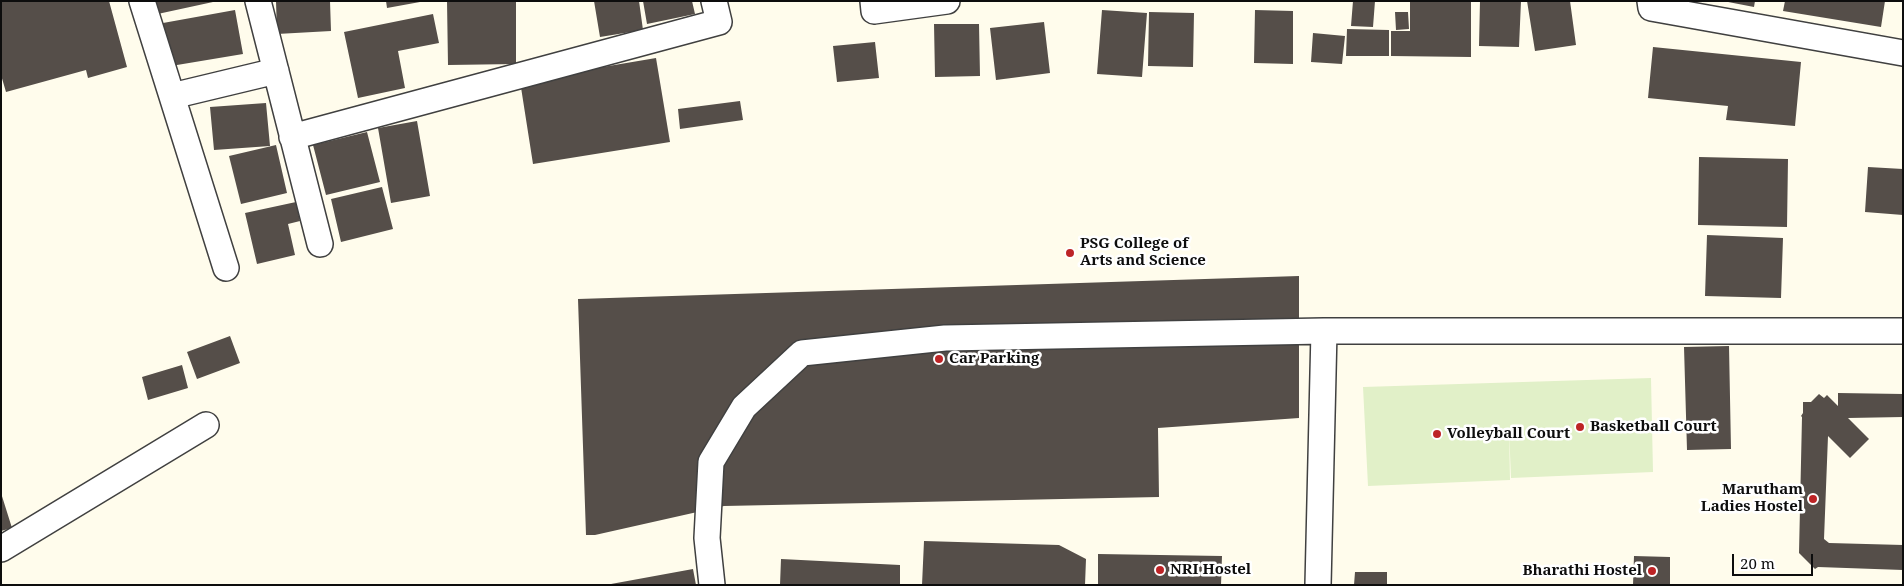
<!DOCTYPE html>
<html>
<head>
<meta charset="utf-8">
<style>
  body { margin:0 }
  #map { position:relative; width:1904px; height:586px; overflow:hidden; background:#fffcec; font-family:"Noto Serif",serif }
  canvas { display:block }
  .frame { position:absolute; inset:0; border:2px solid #0d0d0d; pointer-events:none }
  .scale { position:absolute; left:1732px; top:554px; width:81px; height:22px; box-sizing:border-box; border:2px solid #0d0d0d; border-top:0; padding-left:6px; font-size:15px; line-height:18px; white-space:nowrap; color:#0d0d0d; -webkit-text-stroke:4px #fff; paint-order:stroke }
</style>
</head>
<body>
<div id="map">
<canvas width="1904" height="586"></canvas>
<div class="frame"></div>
<div class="scale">20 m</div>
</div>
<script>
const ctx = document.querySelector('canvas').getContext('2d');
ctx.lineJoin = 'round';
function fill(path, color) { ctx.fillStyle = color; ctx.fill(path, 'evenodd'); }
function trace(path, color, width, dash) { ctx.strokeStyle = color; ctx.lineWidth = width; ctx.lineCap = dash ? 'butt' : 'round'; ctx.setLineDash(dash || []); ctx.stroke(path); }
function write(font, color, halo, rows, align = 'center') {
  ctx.font = font + ' "Noto Serif",serif'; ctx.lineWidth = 5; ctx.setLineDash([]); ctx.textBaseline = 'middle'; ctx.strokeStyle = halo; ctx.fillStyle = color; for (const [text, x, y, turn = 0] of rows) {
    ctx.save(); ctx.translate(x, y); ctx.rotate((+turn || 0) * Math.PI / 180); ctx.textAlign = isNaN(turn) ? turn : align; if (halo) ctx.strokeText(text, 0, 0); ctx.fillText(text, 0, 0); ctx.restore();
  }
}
fill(new Path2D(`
  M1651 378 1653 472 1511 478 1509 429 1510 480 1368 486 1363 387Z`), '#e1f0c8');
fill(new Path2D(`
  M1 1H109L127 67 88 78 86 70 6 92 1 75Z
  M150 1H213V2L153 15Z
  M276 1H330L331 31 277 34Z
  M386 1H420V2L387 8Z
  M447 1H516V64L448 65Z
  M594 1H639L643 30 600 37Z
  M643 1H692L695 14 647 24Z
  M1353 1H1375L1373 27 1351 26Z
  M1410 1H1471V57L1391 56V31H1410Z
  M1480 1H1521L1519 47 1479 46Z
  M1527 1H1570L1576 45 1535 51Z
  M1723 1H1755L1754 7Z
  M1785 1H1885L1881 27 1783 11Z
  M235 10 243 54 171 66 163 23Z
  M1102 10 1147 13 1142 77 1097 74Z
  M1255 10 1293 11V64L1254 63Z
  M1149 12 1194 13 1193 67 1148 66Z
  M1395 12H1408L1409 29 1396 30Z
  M433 14 439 43 398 51 405 88 358 98 344 32Z
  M1044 22 1050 73 996 80 990 28Z
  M934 24H979L980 76 935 77Z
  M1347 29 1389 30V56H1346Z
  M1313 33 1345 36 1342 64 1311 62Z
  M875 42 879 78 837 82 833 46Z
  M1653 47 1801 62 1795 126 1726 120 1728 106 1648 98Z
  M656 58 670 142 533 164 520 81Z
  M740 101 743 120 680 129 678 109Z
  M266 103 270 146 214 150 210 107Z
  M417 121 430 196 391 203 378 128Z
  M367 132 380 182 326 195 313 145Z
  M276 145 287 193 241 204 229 156Z
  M1699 157 1788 159 1787 227 1698 225Z
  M1868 167 1903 169V215L1865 212Z
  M382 187 393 229 341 242 331 199Z
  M296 202 300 221 288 224 295 255 257 264 245 213Z
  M1707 235 1783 238 1781 298 1705 296Z
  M1299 276V418L1158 428 1159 497 724 506 595 535H586L578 299Z
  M230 336 240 363 197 379 187 352Z
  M1729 346 1731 449 1687 450 1684 347Z
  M182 365 188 388 148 400 142 377Z
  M1838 393 1903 394V417L1848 418 1869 439 1850 458 1828 436 1824 539 1829 543 1903 545V570L1818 567 1815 569 1799 553 1802 417 1801 416 1803 413V402H1811L1819 394 1824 398 1827 395 1838 406Z
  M1 493 12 528 1 531Z
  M924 541 1059 545 1086 559 1085 585H922Z
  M1098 554 1222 556 1221 585H1098Z
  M1634 556 1670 557V585H1633Z
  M781 559 900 565V585H780Z
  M693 569 696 585H611V584Z
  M1355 572H1387V585H1354Z`), '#554e49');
const street = new Path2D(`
  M142 1 226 268
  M258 1 320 244
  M873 1 874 11 947 1
  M1650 1 1651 8 1903 53
  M172 96 276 71
  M292 137 719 22 714 1
  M1 549 206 425
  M712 585 707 538 711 462 744 407 802 353 945 338 1324 331H1903
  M1318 585 1324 331`);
trace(street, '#404040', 28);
trace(street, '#fff', 25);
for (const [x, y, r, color] of [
  [1070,253,5,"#bd2426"],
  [939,359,5,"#bd2426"],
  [1580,427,5,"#bd2426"],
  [1437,434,5,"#bd2426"],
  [1813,499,5,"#bd2426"],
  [1160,570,5,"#bd2426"],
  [1652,571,5,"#bd2426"]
]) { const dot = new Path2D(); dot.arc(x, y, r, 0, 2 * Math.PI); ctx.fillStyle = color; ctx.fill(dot); trace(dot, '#fff', 2); }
write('bold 15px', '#0d0d0d', '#fff', [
  ["PSG College of",1080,244],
  ["Arts and Science",1080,261],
  ["Car Parking",949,359],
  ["Basketball Court",1590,427],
  ["Volleyball Court",1447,434],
  ["Marutham",1803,490,"right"],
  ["Ladies Hostel",1803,507,"right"],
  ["NRI Hostel",1170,570],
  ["Bharathi Hostel",1642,571,"right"]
], 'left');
</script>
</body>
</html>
